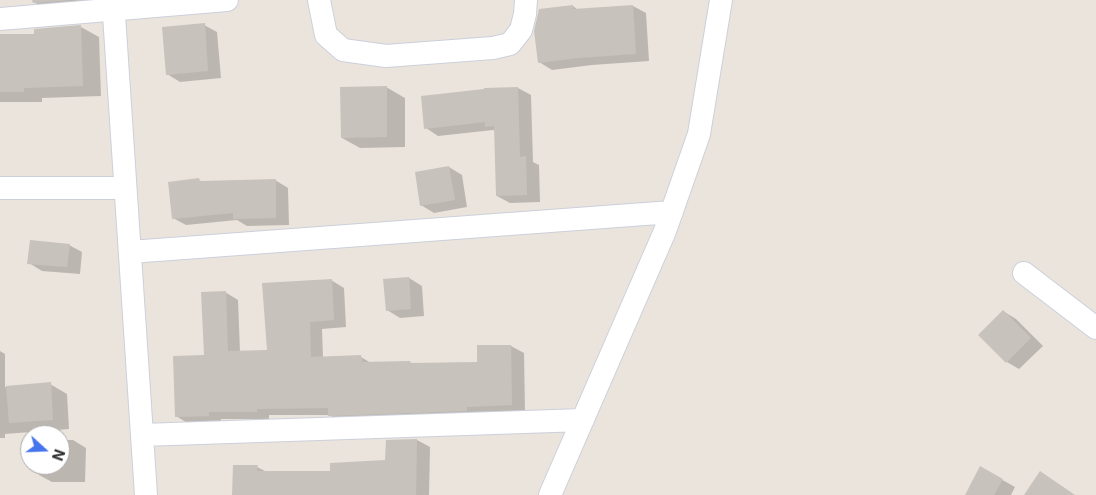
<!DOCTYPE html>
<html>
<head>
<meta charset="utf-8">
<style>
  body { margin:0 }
  #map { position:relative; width:1096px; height:495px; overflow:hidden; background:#ebe4dd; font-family:Inter,sans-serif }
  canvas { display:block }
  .north { position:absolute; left:20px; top:425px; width:50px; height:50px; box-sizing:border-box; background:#fff; border:1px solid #aaa; border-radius:50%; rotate:110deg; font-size:14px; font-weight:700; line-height:20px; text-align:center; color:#2a2a2a }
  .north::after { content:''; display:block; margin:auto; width:18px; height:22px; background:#4775ee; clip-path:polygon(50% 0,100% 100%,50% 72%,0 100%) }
</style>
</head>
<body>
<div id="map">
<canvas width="1096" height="495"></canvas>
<div class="north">N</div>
</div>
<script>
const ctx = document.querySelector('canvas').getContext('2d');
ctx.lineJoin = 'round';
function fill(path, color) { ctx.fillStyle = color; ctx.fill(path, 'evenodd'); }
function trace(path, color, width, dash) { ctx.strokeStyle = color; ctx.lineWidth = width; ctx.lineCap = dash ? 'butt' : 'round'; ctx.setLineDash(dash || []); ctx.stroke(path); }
fill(new Path2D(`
  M34 0H89V6L47 10 34 2Z
  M573 6 578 10 633 6 646 13 649 61 592 65 552 70 539 62Z
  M204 25 217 32 221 78 180 82 167 74Z
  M81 27 99 37 101 96 42 98V102H0V35H36Z
  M386 87 405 98V147L360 148 342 138Z
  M518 88 531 95 533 162 539 165 540 202 510 203 497 196 495 131 493 130 438 136 426 128Z
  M449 167 462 175 467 207 434 213 421 205Z
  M199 180 203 182 275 180 288 188 289 225 247 226 237 220 186 225 173 218Z
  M69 245 82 252 80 274 42 271 29 263Z
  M409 278 422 286 424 316 400 318 387 310Z
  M331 280 344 288 346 327 322 329 323 358 361 357 371 363 410 362 413 364 478 363 511 346 524 353 525 412 342 422 329 415H269V419H221V423L189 424 176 416 205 357 225 292 238 300 240 352H268Z
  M1003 311 1016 319 1043 346 1019 369 1007 362Z
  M0 351 5 354V387L50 384 67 394 69 429 5 434V438H0Z
  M60 440H73L86 448 85 482H52L39 475V465H60Z
  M417 440 430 447 429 495H234L257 467 267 472H331L387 461V441Z
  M981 468 1015 487 1011 495H966Z`), '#0003');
fill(new Path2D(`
  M32 0H70L33 3Z
  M573 5V9L633 5 636 54 578 58 538 63 534 31 539 9Z
  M205 23 208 71 166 75 162 27Z
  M81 25 83 86 24 88V92H0V34H34V29Z
  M387 86V137L341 138 340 87Z
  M518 87 520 157 526 156 527 195 496 196 494 126 485 127V122L424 129 421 96 484 89V88Z
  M449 166 455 200 420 206 415 172Z
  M199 178 200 181 276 179V218L233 219V213L172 219 168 182Z
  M30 240 70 244 67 267 27 264Z
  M409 277 411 309 386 311 383 279Z
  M332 279 334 320 310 322 311 357 361 355 362 362 410 361V363L477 362V345H511L512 405 467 407V411L328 416V408L257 409V412H209V416L175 417 173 356 204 355 201 292 226 291 228 351 267 350 262 283Z
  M1003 310 1031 338 1006 363 978 335Z
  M51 382 53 420 9 423 6 386Z
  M417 439 416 495H232L233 465H258L257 471H330V463L385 460 386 440Z
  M980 466 1003 479 994 495H965Z
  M1040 471 1075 495H1024Z`), '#c7c2bc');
const minor = new Path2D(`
  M113 0 146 495
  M319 0 326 35 343 50 386 56 493 48 510 44 521 30 525 14 526 0
  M0 19 227 0
  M0 188H125
  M130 252 672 212
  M1024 273 1096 328
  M142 435 583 420
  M550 495 665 231 699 134 721 0`);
trace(minor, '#cbd0db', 24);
trace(minor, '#fff', 22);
</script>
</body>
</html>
